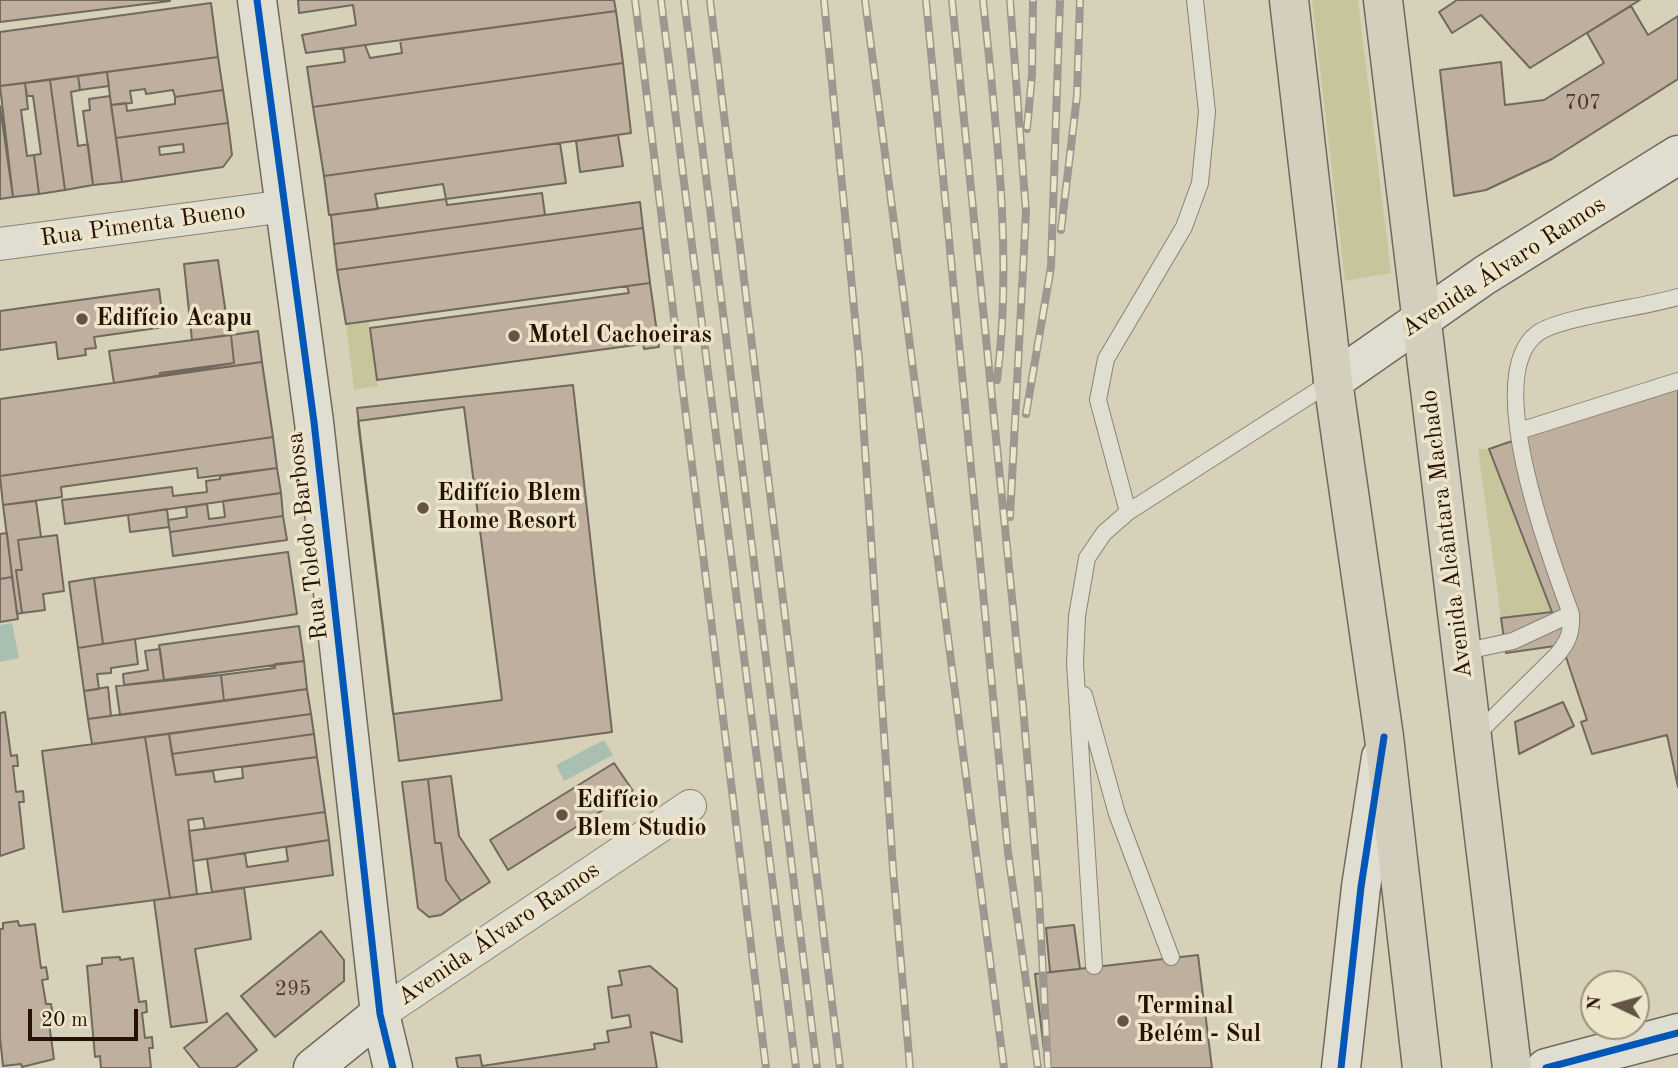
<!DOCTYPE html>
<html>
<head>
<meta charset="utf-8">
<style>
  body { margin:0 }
  #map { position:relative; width:1678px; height:1068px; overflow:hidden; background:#d7d1ba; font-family:"Old Standard TT",serif }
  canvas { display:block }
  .north { position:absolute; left:1580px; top:970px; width:70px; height:70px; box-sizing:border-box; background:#ede5ca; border:2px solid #9d907c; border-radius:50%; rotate:275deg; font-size:19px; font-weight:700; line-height:28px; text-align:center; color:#261007 }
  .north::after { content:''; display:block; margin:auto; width:24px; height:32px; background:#645446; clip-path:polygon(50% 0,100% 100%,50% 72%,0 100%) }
  .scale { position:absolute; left:28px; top:1009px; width:110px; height:32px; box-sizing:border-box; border:4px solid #261007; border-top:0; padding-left:9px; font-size:21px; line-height:24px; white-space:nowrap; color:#261007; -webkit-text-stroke:5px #ede5ca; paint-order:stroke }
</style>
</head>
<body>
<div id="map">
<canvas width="1678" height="1068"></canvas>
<div class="north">N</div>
<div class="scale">20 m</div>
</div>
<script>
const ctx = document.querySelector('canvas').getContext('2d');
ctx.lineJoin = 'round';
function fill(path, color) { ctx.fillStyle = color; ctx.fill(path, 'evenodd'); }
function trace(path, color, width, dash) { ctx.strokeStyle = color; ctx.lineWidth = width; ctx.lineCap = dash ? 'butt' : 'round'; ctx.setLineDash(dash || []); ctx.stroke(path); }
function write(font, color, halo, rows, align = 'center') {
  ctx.font = font + ' "Old Standard TT",serif'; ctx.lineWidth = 7; ctx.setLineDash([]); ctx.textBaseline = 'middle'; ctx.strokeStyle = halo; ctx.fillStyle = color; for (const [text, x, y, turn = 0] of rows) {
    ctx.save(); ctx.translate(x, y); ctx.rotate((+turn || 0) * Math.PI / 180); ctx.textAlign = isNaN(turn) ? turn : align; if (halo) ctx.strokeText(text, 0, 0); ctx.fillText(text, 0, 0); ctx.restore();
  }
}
fill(new Path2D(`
  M1312 0H1358L1391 273 1345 281Z
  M369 321 378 386 354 390 346 324Z
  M1478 449H1489L1552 612 1501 618Z`), '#c8c59d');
fill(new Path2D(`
  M12 623 19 658 0 662V625Z
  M604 740 613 755 564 781 556 765Z`), '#a9c0b1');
const building = new Path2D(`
  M0 0H170V1L0 22Z
  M298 0H614L616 11 306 53 302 35 356 25 353 5 299 13Z
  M1457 0H1640L1530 68 1481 15 1452 33 1439 12Z
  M211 3 218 57 0 86V32Z
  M1631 6 1648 35 1678 16V79L1552 159 1486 190 1454 196 1440 70 1501 62 1505 105 1544 100 1604 63 1587 33Z
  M616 11 623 63 313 107 307 67 345 62 343 48 365 45 370 58 402 53 400 40Z
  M218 57 223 90 175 97 173 90 146 94 145 89 130 91 132 103 111 105 107 72Z
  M623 63 631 133 324 176 313 107Z
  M107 72 109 86 80 90 78 76Z
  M78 76 80 90 71 92 78 146 88 144 93 185 65 190 50 80Z
  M50 80 65 190 39 194 34 155 41 154 33 96H27L25 83Z
  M25 83 28 109 21 110 27 156 34 155 39 194 13 197 0 86Z
  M223 90 228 123 116 138 111 105 126 103 127 111 175 104V97Z
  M110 96 122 182 93 185 83 111 90 110 89 99Z
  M0 106 13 197 0 199Z
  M228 123 232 155 223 167 122 182 116 138ZM183 144 184 152 160 155 159 147Z
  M618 135 623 166 580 172 576 141Z
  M560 143 566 183 446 199 443 184 375 194 378 209 329 215 324 176Z
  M542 193 545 215 334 244 331 215 446 199 447 205Z
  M640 202 643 228 337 270 334 244Z
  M643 228 650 283 346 324 337 270Z
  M218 260 229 335 192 340 184 264Z
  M650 283 659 347 644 349 643 344 377 380 370 328 629 293 627 286Z
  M159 289 164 327 94 337 96 348 85 349 86 355 58 359 56 342 0 350V311Z
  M258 331 262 362 160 376V373L234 363 231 335Z
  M231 335 234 363 114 383 109 351Z
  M262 362 273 437 0 476V399Z
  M1678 384V787L1667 735 1592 754 1581 722 1587 720 1562 645 1506 653 1501 618 1552 612 1489 449Z
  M573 385 612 732 399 761 357 408Z
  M464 407 502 700 393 714 358 421Z
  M273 437 277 468 198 478 197 468 61 487 62 497 3 505 0 476Z
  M277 468 281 493 65 524 62 500 172 487 173 496 207 492 206 481 220 479V476Z
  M281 493 283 516 170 532 168 520 187 517 186 507 207 504 209 519 225 517 223 501Z
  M36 501 41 537 18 540 22 570H16L22 613 17 614 3 505Z
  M167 509 169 527 130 532 128 515Z
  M283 516 287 540 173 556 170 532Z
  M7 533 12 577 0 579V534Z
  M57 535 64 591 43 594 45 610 22 613 16 570H22L18 540Z
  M288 552 297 614 103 644 94 578Z
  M12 577 18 619 0 622V579Z
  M94 578 103 644 78 648 69 582Z
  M299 626 304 661 164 680 159 645Z
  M135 639 138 664 111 668V673L97 674 99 689 84 691 78 648Z
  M160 649 164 680 124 685 123 674 148 670 145 651Z
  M304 661 307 689 224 701 221 675 275 668V664Z
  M221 675 224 701 120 715 116 686Z
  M108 687 111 716 88 719 84 691Z
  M307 689 311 714 92 744 88 719Z
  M1563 702 1574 726 1519 754 1515 722Z
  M5 712 11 756 17 755 18 766H13L16 792 23 791 24 802H19L24 848 0 856V713Z
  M311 714 314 734 172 754 169 734Z
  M169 734 176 775 213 771 215 782 243 778 242 767 317 757 325 812 205 829 203 818 188 820 197 894 170 898 145 737Z
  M314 734 317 757 176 775 172 754Z
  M145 737 170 898 63 912 42 751Z
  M614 763 633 791 508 870 490 840Z
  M451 776 459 836 490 882 461 901 446 880 441 843H435L428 779Z
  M428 779 435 843H441L446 880 461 901 441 915 429 917 418 908 402 782Z
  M325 812 329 840 193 861 189 831Z
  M329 840 333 875 212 892 207 859 245 853 247 867 288 861 286 847Z
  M244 888 251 939 195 949 207 1022 171 1027 154 900Z
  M18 921 19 926 35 924 41 968 46 967 48 979 42 980 46 1004H51L53 1015 48 1016 54 1059 22 1067 21 1064 3 1066 0 1037V929H3V923Z
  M1074 925 1080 969 1050 972 1046 928Z
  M321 931 344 960V981L275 1037 241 996Z
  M1198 955 1212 1068H1046L1035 974Z
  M120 957V960L133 958 139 1002 146 1001 147 1012 142 1013 145 1038 152 1037 153 1048H149L151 1068H101L100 1056 95 1057 87 966 102 964V958Z
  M650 966 677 989 682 1042 651 1032 657 1068H458L456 1058 480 1055 482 1066 595 1049 594 1044 609 1042 607 1031 631 1027 629 1015 612 1018 608 987 622 985 619 971Z
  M227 1013 257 1050 235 1068H200L184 1048Z`);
fill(building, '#bfaf9f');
trace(building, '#70695d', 2);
const lane = new Path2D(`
  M1519 431 1678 381
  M1128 512 1098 400 1106 359 1184 227 1200 183 1207 112 1195 0
  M1462 652 1513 641 1571 614
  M1084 695 1117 814 1171 957
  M1476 735 1555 657C1568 643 1572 633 1571 614 1551 560 1480 374 1538 333 1561 317 1646 307 1678 297
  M1094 966 1075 663 1077 616 1087 558 1104 533 1128 512 1331 382`);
const street = new Path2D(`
  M0 244 286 206
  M380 1014 690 806`);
const secondary = new Path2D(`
  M257 0 314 422 380 1014 393 1068
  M1333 381 1485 275 1678 155
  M313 1068 380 1014
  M1341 1068 1361 887 1381 757
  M1546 1068 1678 1033`);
const highway = new Path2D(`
  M1289 0 1333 381 1384 737 1422 1068
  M1383 0 1512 1068`);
trace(lane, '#898375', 18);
trace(street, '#898375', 34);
trace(secondary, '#70695d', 41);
trace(highway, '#70695d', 41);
trace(lane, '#e0ddd1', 16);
trace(street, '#e0ddd1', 32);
trace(secondary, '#e0ddd1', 38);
trace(highway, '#d4cebd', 38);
const rail = new Path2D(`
  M635 0 766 1068
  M661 0 796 1068
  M684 0 817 1068
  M710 0 840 1068
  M824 0 859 359 893 869 910 1068
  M865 0 1004 1068
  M926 0 1008 852 1038 1068
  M952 0 1023 707 1039 898 1048 1068
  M983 0C996 125 1013 255 997 380
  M1010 0 1026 212 1010 517
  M1027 129 1032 75 1033 0
  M1061 230 1077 96 1080 0
  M1026 414 1051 267 1060 0`);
trace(rail, '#9c988f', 8);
trace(rail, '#ede5ca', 5, [16]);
trace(new Path2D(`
  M257 0 314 422 380 1014 393 1068
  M1341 1068 1361 887 1384 737
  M1546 1068 1678 1033`), '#0057b8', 7);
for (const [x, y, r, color] of [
  [82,319,7,"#645446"],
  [514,336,7,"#645446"],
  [423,508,7,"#645446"],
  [562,815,7,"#645446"],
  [1123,1021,7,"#645446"]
]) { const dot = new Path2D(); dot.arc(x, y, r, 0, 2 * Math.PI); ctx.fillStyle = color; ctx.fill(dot); trace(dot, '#ede5ca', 2.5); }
write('21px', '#4c382d', null, [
  ["707",1583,103],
  ["295",293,989]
]);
write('24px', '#261007', '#ede5ca', [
  ["Rua Pimenta Bueno",143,225,-8],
  ["Avenida Álvaro Ramos",1504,267,-33],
  ["Avenida Alcântara Machado",1447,534,-97],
  ["Rua Toledo Barbosa",308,536,-97],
  ["Avenida Álvaro Ramos",499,934,-34]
]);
write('bold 24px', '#261007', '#ede5ca', [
  ["Edifício Acapu",96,319],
  ["Motel Cachoeiras",528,336],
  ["Edifício Blem",437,494],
  ["Home Resort",437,522],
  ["Edifício",576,801],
  ["Blem Studio",576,829],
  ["Terminal",1137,1007],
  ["Belém - Sul",1137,1035]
], 'left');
</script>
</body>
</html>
